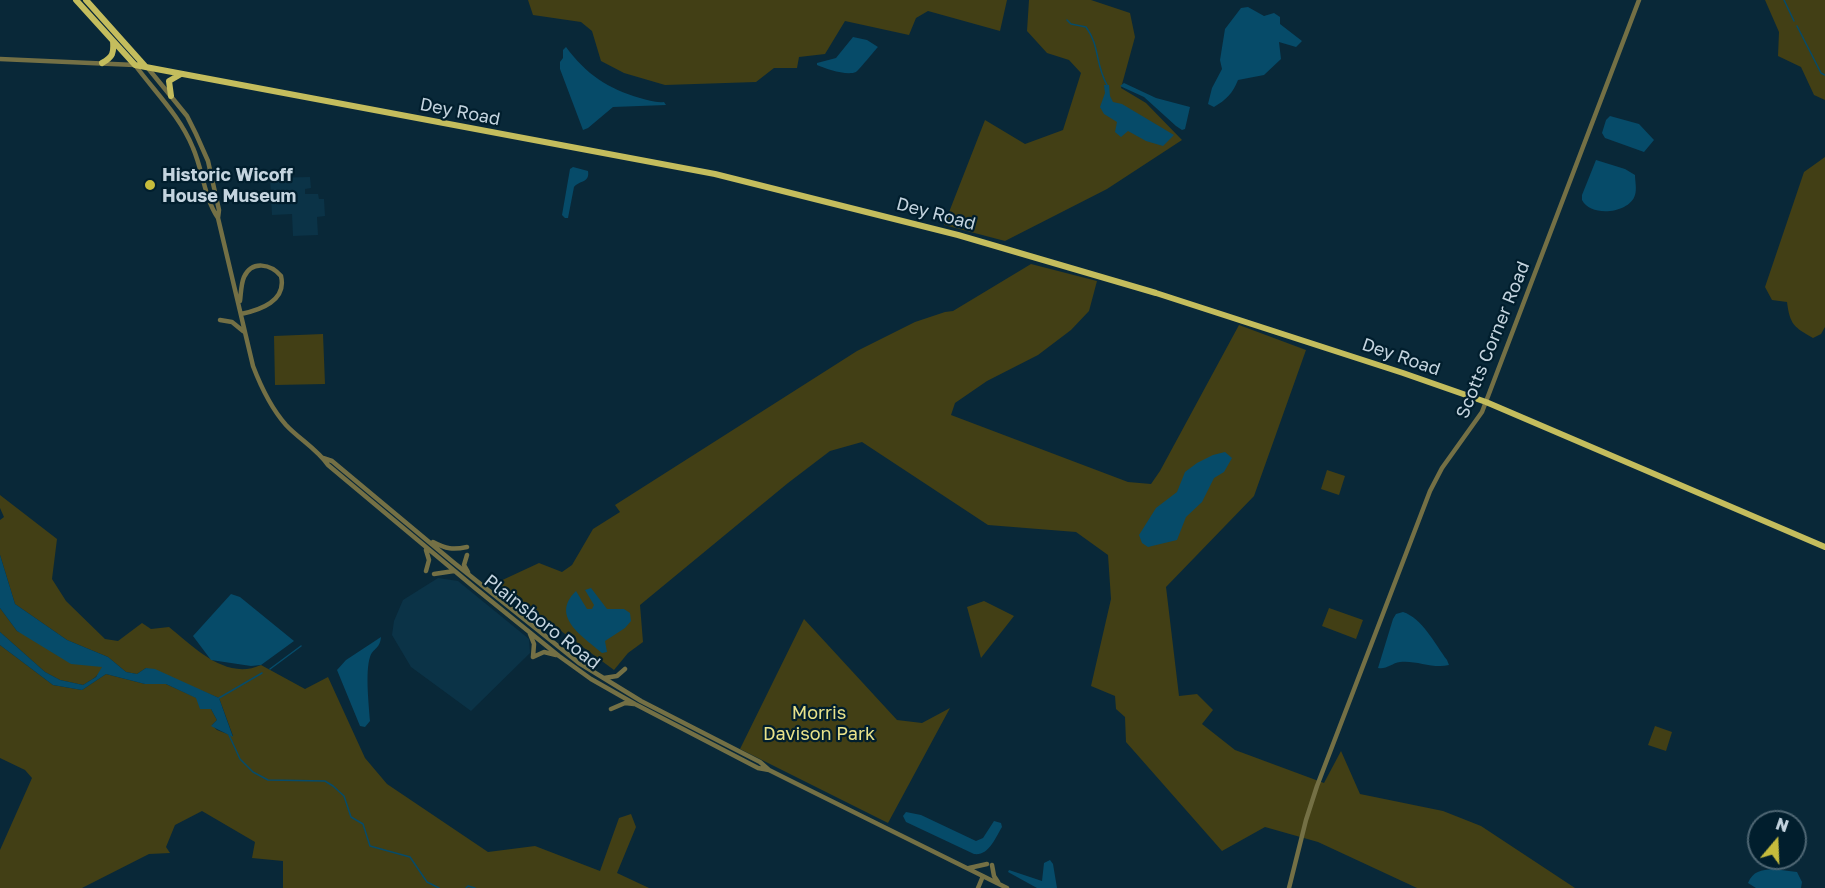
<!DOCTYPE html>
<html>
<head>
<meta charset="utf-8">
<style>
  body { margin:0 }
  #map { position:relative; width:1825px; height:888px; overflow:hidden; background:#092838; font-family:"Golos Text",sans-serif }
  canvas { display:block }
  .north { position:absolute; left:1747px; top:810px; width:60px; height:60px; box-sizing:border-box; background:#011e2d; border:2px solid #4f6774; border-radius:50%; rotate:19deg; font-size:16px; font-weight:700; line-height:24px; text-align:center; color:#c4d4df }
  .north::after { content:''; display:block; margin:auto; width:21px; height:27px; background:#c6bc3c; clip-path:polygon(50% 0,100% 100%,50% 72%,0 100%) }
</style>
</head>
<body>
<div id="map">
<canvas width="1825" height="888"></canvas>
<div class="north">N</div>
</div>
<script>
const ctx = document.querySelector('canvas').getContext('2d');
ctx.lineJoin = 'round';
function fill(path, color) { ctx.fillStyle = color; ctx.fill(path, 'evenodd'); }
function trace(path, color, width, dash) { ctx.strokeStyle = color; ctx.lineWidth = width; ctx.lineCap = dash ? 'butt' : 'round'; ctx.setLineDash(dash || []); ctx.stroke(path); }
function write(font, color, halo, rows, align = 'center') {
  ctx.font = font + ' "Golos Text",sans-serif'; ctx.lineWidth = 4.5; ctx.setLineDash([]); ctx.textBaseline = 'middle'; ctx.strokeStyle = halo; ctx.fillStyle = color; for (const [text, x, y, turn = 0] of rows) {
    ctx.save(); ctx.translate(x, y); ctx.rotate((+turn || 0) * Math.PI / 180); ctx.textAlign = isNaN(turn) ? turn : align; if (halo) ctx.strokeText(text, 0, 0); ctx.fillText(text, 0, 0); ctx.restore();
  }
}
fill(new Path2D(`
  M310 177 311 188 305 189V194H318L319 199H324L325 216 317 217 318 235 293 236 292 214 272 215 270 178Z
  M438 578 458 581 529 639 530 653 471 711 411 667 392 635 394 621 403 600Z`), '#0b3347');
fill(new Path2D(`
  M528 0H1007L1000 31 928 11 916 18 909 35 845 21 825 54 799 57 797 68H774L756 82 665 85 624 73 601 61 592 31 581 22 533 15Z
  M1029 0H1091L1130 13 1135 37 1121 88 1146 103 1182 140 1107 189 1005 241 944 225 985 120 1025 144 1063 130 1081 73 1069 60 1047 53 1027 31Z
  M1765 0H1825V100L1814 95 1801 67 1778 56 1779 32Z
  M1825 157V327L1821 334 1813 338C1794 327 1790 325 1787 302L1772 300 1765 287 1804 172Z
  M1031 264 1097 281 1089 311 1071 330 1038 355 987 381 955 403 951 415 1128 482 1151 484 1160 471 1239 325 1306 350 1254 496 1166 587 1179 696 1197 694 1213 710 1202 724 1235 750 1324 783 1341 751 1360 794 1443 811 1481 826 1575 888H1417L1318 842 1265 827 1222 851 1126 742 1125 717 1116 709 1115 696 1091 686 1111 599 1108 555 1076 532 988 525 862 442 830 451 788 483 640 605 643 642 628 653 614 670 496 583 539 563 562 572 572 565 593 529 620 512 615 505 857 351 915 322 945 312 953 311Z
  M323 334 325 384 275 385 274 336Z
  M1327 470 1345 476 1339 495 1321 489Z
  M0 495 57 539 52 579 66 601 105 639 118 641 142 623 151 629 169 627C194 647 226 681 261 665L305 689 328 677 365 758 387 784 488 852 535 846 600 871 619 818 631 814 636 827 617 873 649 888H283V861L252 858 255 842 202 811 175 825 166 847 170 853 149 854 82 888H0V850L32 778 25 770 0 758V645L53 685 82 690 106 674 145 684H166L197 698 211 709 217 720 212 725 217 730 233 736 219 698 146 668 137 674 126 672 108 657 67 640 15 604 0 555V520L4 517 0 508Z
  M984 601 1014 616 981 658 967 607Z
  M0 608 17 631 103 666C100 676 91 680 83 685L60 680 45 672 0 632Z
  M1329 608 1363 620 1356 639 1322 626Z
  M804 619 897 720 922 723 950 708 888 823 740 749Z
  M1655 726 1672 732 1666 751 1648 745Z`), '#423f15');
fill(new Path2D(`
  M1248 7 1264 16 1274 13 1280 17V24L1302 41 1296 47 1279 42 1281 59 1264 75 1238 80C1233 93 1226 100 1214 107L1208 104 1212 88 1222 69 1220 60 1225 29 1241 8Z
  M853 37 867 40 878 47C876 49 858 71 856 72 847 76 826 69 817 65V63L836 58Z
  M566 47C586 74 608 89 640 98 648 100 656 103 664 102L666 105 613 107 588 128 583 130 560 69V62L563 58V50Z
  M1124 83 1156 98 1190 107 1185 129 1182 130 1176 126 1144 97 1120 86Z
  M1104 85H1109L1110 96 1113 102 1122 104 1174 135 1163 146 1146 141 1128 131 1121 137 1115 132 1117 122 1104 114 1100 107 1105 93Z
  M1610 116 1639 124 1654 140 1644 152 1605 138 1602 133 1606 120Z
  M1596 160 1625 169 1635 175C1635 181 1637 189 1635 195 1630 213 1591 218 1582 200V195Z
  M573 167 588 171C590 183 580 180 574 187L568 218H565L562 215 570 169Z
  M1225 452 1232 458 1224 472 1214 478 1202 502 1186 517 1177 540 1148 547 1142 543 1139 535 1156 508 1177 492 1185 472 1197 463 1213 455Z
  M0 555 15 604 67 640 108 657 126 672 137 674 146 668 155 669 219 698 233 737 211 726 217 720 211 709H200L196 698 166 684H145L106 674 82 690 53 685 0 645V632L45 672 60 680 83 685 96 677 102 667 71 664 17 631 0 608Z
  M591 588 607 609H624L630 613 631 621 625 628 605 641 607 652 602 653C584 637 549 617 576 591L587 609H592L594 605 585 590Z
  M231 594 240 597 294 641 261 665 251 666 211 660 193 636Z
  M1403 612C1422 618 1435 644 1447 660L1449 665C1433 669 1416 660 1400 662 1392 663 1386 670 1378 668L1393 619 1396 614Z
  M381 637C380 649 373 648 370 657 365 672 369 706 370 721L365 727 360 726 337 670 346 660Z
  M906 812 921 815 976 841 983 838 994 821 1001 823 1002 827C995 838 989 856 974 854L906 822 903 816Z
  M1050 860 1053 864 1057 888H1037L1008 872 1009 870 1042 881 1044 863Z
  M1773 869 1797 872 1802 882 1801 888H1756L1748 883C1753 871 1761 870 1773 869Z`), '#064b69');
trace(new Path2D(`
  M1784 0 1794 21
  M1067 20 1071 24 1086 27C1100 46 1095 64 1107 85
  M1797 26 1821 73 1825 75
  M270 669 301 646
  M219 698 262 673
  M229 735 240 759 253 772 268 780 325 781 333 786 344 796 351 817 363 824 370 846 410 857 427 882 439 888
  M466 888 468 886 475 888`), '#064b69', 1.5);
trace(new Path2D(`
  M0 59 135 65C155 92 180 116 193 148 203 171 204 197 218 218L253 366C261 387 271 408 286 425 299 439 317 449 328 465L475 588 559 656 591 679 635 704 758 768 769 770
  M147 67 187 116 196 134 208 161 219 210 218 218
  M240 301C241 293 241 284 244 277 252 260 271 264 281 276 287 301 260 310 241 314
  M220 320 232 322 243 331
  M323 458 332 461 453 562 579 663 641 701 760 762 769 770 795 783 1007 888
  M433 542C446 549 453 550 467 547
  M426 550 429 560 426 571
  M467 555 464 565 468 572
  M434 574 454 571
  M530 634 534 644 533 657
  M533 657 544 652 556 655
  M604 678 617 676 625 669
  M611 709 625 703 634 704
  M992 865 994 876 998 882
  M969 868 987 864
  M978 888 983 876
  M1289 888 1306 820 1317 786 1430 491 1442 468 1482 412 1639 0`), '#747045', 4.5);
trace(new Path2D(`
  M76 0 135 65 715 174 958 235 1156 293 1403 373 1486 402 1825 547
  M86 0 145 66
  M102 63C113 57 114 53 113 41
  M171 96 169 81 181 74`), '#c4bd5d', 6);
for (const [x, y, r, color] of [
  [150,185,6,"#c6bc3c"]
]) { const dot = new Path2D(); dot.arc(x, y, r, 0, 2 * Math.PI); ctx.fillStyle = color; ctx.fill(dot); trace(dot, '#011e2d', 2); }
write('18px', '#c4d4df', '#011e2d', [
  ["Dey Road",460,112,11],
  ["Dey Road",936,214,15],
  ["Scotts Corner Road",1493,340,-68],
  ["Dey Road",1401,357,19],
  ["Plainsboro Road",542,622,38]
]);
write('bold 18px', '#c4d4df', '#011e2d', [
  ["Historic Wicoff",162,175],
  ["House Museum",162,196]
], 'left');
write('18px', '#e8e28a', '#011e2d', [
  ["Morris",819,713],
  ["Davison Park",819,734]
]);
</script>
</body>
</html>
